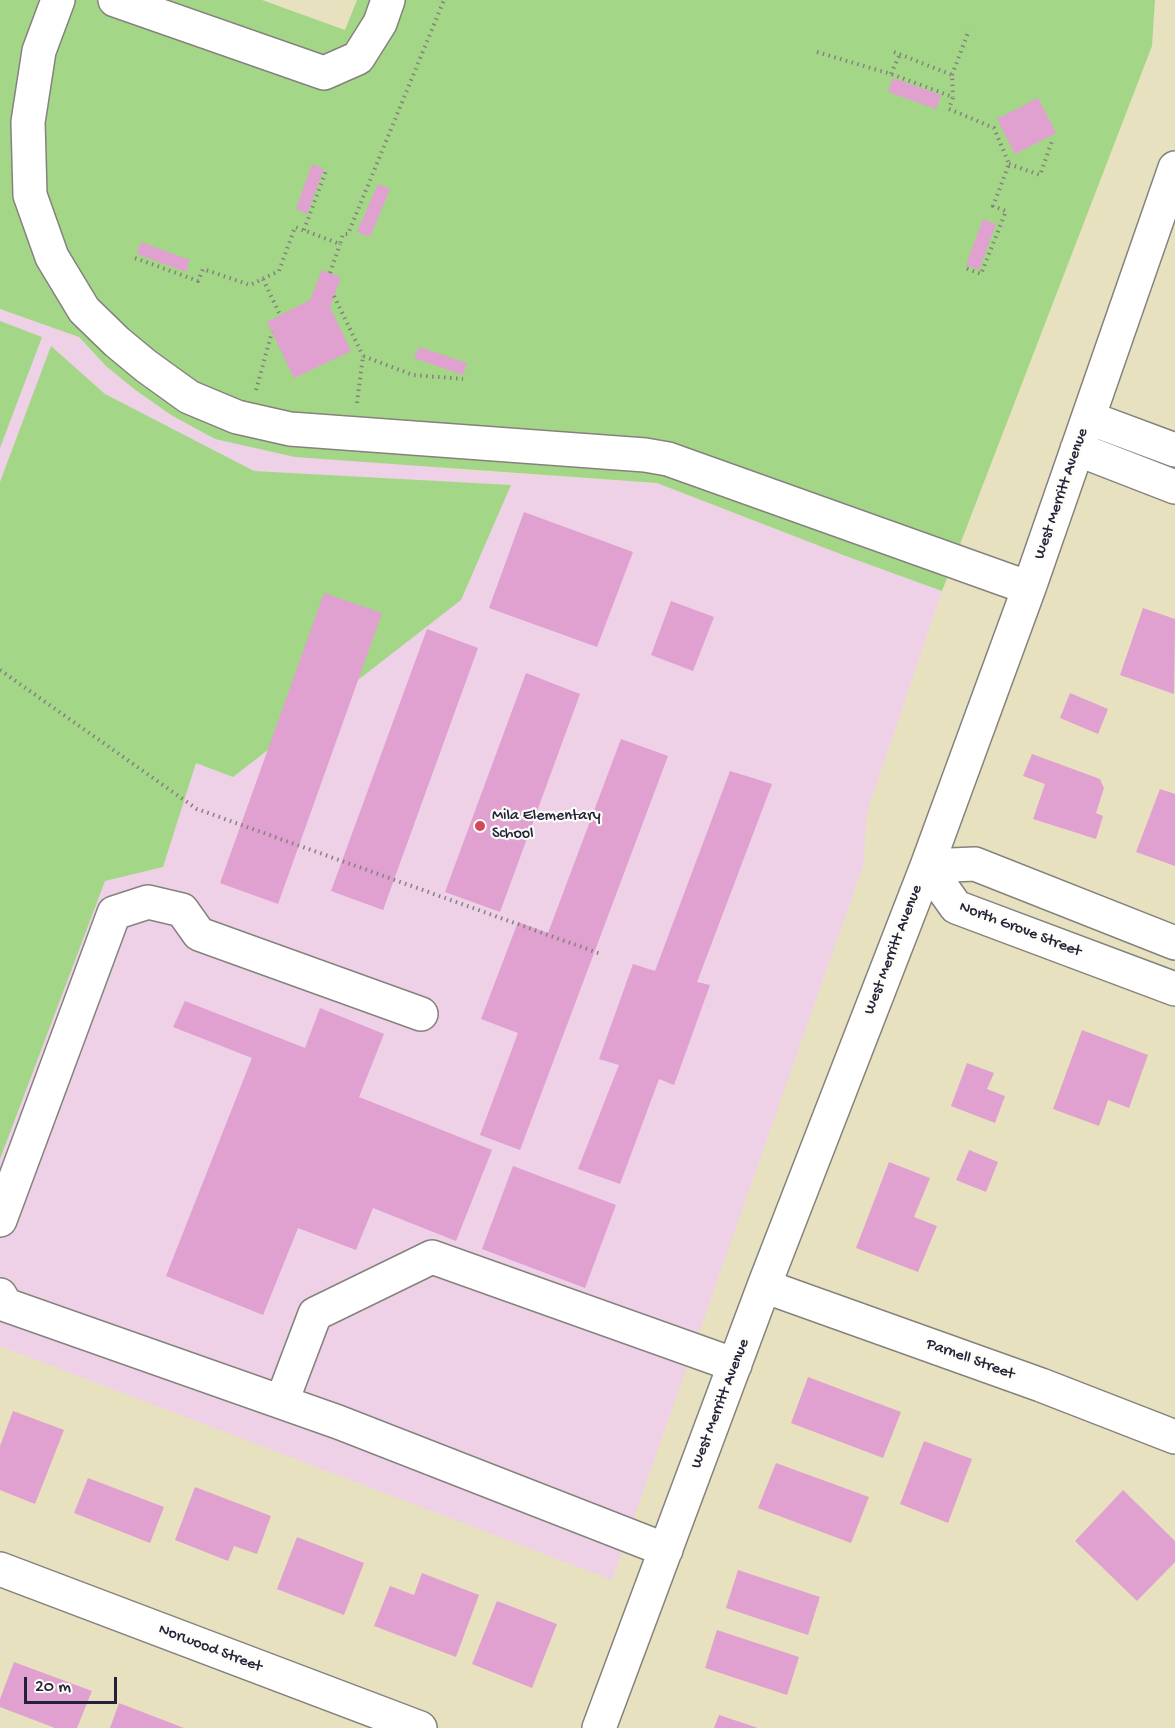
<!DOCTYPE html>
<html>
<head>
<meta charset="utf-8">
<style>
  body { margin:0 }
  #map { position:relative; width:1175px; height:1728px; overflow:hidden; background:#e8e1bf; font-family:"Gochi Hand",sans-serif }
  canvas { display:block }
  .scale { position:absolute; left:24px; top:1677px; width:93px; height:27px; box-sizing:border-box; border:3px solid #22223b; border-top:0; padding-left:8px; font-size:18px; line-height:21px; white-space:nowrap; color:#22223b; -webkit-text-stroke:4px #fdfcf7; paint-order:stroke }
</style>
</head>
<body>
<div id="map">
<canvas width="1175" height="1728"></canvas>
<div class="scale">20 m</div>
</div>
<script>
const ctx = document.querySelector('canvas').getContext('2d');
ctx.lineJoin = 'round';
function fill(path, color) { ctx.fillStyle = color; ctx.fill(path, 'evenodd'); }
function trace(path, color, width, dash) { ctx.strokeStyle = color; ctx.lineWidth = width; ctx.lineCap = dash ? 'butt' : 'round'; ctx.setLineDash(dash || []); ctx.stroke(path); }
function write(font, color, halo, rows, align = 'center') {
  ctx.font = font + ' "Gochi Hand",sans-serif'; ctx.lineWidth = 4.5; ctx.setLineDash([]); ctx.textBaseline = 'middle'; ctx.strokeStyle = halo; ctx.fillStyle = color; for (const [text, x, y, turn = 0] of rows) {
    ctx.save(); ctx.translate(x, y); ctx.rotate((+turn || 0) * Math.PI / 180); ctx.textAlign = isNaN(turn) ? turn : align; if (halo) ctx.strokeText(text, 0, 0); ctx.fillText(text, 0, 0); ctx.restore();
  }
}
fill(new Path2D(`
  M0 309 79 337 106 366 134 389 171 415 215 439 457 470 657 483 843 555 942 591 867 812 863 866 612 1580 0 1346Z`), '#eed0e7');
fill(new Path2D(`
  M0 0H262L345 30 357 0H1155L1152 46 942 591 843 555 657 483 295 457 215 439 171 415 134 389 106 366 79 337 0 309Z
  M0 321 42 337 0 448Z
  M51 346 105 394 254 471 511 485 461 600 233 777 196 763 163 867 105 881 0 1159V482Z`), '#a3d787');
fill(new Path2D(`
  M893 78 941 95 936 109 888 92Z
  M1038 98 1056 133 1015 154 997 119Z
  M312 164 324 169 307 214 296 209Z
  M378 184 390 189 370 237 357 232Z
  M983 219 996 224 979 270 966 265Z
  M141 242 190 260 186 272 137 254Z
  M322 270 341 277 330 307 351 351 294 378 267 322 310 300Z
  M419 347 467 363 463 375 414 358Z
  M524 512 633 552 597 647 489 608Z
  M324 593 382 613 278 904 220 883Z
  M671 601 714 617 693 671 651 655Z
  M1143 608 1175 619 1174 694 1120 675Z
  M427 629 478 648 383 910 331 891Z
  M526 673 580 694 500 912 445 892Z
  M1070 693 1108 709 1098 734 1060 718Z
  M621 739 668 756 520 1150 480 1135 518 1033 481 1019 518 922 548 933Z
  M1032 754 1100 779 1104 788 1096 813 1103 816 1096 839 1033 819 1045 784 1023 776Z
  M730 771 772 784 697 982 710 985 674 1085 659 1079 620 1184 578 1169 619 1065 599 1059 633 964 655 971Z
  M1160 789 1175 794V866L1136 852Z
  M185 1001 305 1048 320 1008 384 1034 359 1097 492 1150 456 1241 373 1208 356 1250 298 1228 263 1315 166 1276 252 1058 173 1027Z
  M1082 1030 1148 1055 1129 1108 1108 1100 1099 1126 1053 1109Z
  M967 1063 994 1073 987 1089 1005 1096 995 1123 951 1106Z
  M969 1150 998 1162 986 1192 956 1180Z
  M889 1162 930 1178 914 1217 937 1226 918 1272 856 1248Z
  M513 1166 616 1205 585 1288 482 1249Z
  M808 1377 901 1412 883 1458 791 1423Z
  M13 1411 64 1430 35 1504 0 1490V1446Z
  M924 1441 972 1459 948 1523 900 1504Z
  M776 1463 869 1497 851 1543 758 1508Z
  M88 1478 164 1507 150 1543 74 1513Z
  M195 1487 271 1516 257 1554 234 1546 228 1561 175 1540Z
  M1123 1490 1175 1541V1562L1137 1601 1075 1541Z
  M297 1537 364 1563 344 1615 277 1589Z
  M738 1570 820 1597 808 1635 726 1608Z
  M422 1573 479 1595 456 1657 374 1626 390 1586 414 1595Z
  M497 1601 557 1624 532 1688 472 1664Z
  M717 1630 799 1657 787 1695 705 1668Z
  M14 1662 92 1691 77 1728H55L0 1707V1699Z
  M119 1703 184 1728H110Z
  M719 1715 758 1728H714Z`), '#e0a0d0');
const minor = new Path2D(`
  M58 0 39 51 28 122 30 195 52 257 84 310 117 342 146 366 189 397 237 417 290 429 645 455 668 459 1029 588
  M115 0 324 73 358 58 380 23 388 0
  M1089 418 1175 450
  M1077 449 1175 487
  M927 866 956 907 1175 989
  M927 866 975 864 1175 943
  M0 1220 114 913 148 902 182 910 199 934 421 1014
  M764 1286 1041 1385 1175 1437
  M0 1295 6 1305 338 1422 666 1550
  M282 1401 315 1314 432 1257 735 1365
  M0 1569 420 1728
  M599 1728 764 1286 927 866 1029 588 1175 168`);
trace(minor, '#85827d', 36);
trace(new Path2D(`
  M817 52 891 74 953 97 949 109 994 128 1009 164 993 206 1006 211 981 274 965 268
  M894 52 952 75 953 97
  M891 74 900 54
  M952 75 969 30
  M1009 164 1040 175 1052 141
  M304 230 327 168
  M135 258 198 281 203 269 250 285 279 271 295 227 340 244 343 234H348L444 0
  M330 273 340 244
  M263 279 280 315
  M334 296 363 356
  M256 390 272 332
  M357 403 363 356 413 375 463 379
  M0 670 197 809 601 954`), '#85827d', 4, [1.5, 4.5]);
trace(minor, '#fff', 33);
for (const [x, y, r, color] of [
  [480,826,6,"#d1495b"]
]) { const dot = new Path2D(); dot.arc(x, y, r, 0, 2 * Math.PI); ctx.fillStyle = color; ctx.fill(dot); trace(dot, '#fdfcf7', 2); }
write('16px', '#22223b', '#fdfcf7', [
  ["West Merritt Avenue",1062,494,-71],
  ["North Grove Street",1020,930,21],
  ["West Merritt Avenue",894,950,-69],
  ["Parnell Street",970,1360,20],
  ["West Merritt Avenue",721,1404,-69],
  ["Norwood Street",210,1649,21]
]);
write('16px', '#22223b', '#fdfcf7', [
  ["Mila Elementary",492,817],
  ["School",492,835]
], 'left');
</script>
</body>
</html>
